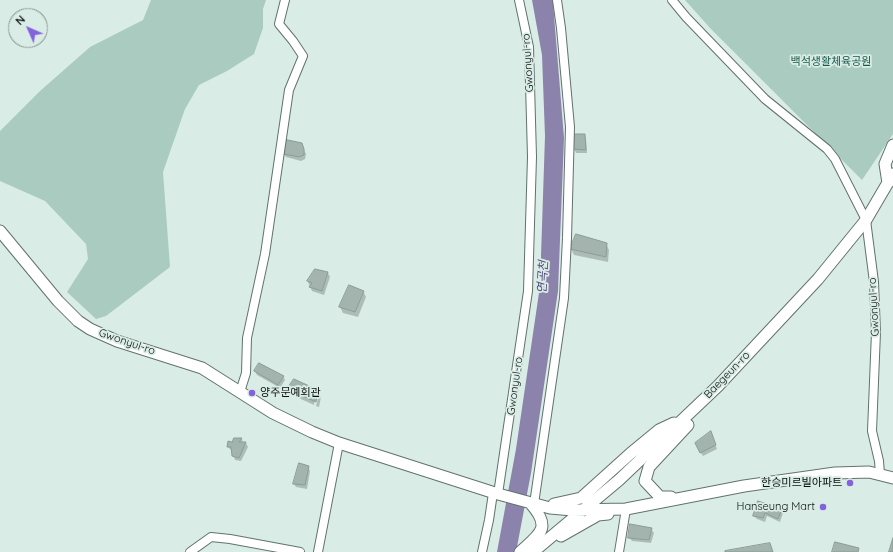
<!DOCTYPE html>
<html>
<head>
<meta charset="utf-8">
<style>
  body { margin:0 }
  #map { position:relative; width:893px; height:552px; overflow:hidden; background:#daece6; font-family:Quicksand,sans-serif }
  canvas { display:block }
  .north { position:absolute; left:8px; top:8px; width:40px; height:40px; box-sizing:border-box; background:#daece6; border:1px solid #879490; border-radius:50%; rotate:315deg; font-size:11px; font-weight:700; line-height:16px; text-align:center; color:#0a100e }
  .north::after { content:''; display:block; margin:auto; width:14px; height:18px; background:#8462dc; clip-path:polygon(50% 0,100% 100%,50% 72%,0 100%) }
</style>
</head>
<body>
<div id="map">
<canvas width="893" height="552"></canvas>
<div class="north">N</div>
</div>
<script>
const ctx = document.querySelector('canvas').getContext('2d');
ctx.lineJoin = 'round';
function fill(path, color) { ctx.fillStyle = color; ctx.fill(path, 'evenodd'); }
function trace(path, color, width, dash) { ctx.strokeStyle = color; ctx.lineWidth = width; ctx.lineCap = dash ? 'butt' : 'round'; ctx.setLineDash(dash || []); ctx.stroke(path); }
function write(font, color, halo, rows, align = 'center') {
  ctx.font = font + ' Quicksand,"Noto Sans KR",sans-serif'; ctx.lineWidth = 3.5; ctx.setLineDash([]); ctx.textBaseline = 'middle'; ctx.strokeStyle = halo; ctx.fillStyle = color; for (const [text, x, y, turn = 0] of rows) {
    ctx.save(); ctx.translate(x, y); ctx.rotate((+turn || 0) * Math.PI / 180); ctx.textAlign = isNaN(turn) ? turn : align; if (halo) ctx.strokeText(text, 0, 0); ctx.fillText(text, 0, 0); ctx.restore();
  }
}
fill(new Path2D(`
  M151 0H266L263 9V28L254 54 227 71 199 85 185 109 163 172 170 267 106 316 96 319 67 292 88 259 86 244 45 201 0 181V131L40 91 90 47 143 20Z
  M685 0H893V134L862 180 710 28Z`), '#aaccc0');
fill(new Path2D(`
  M532 0H552L553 3 564 138 558 291 531 473 516 552H497L516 449 540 286 545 136 542 55Z`), '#8b83ab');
fill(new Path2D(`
  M584 135 586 139 587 153H576L574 149Z
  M301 144 306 154 305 159 301 161 286 157 284 154Z
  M606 244 609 250 608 262 574 255 571 249Z
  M316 270 328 273 330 277 324 295 312 291 308 282Z
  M363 291 366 297 358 317 343 313 340 307Z
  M255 371 283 376 285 380 280 388 257 375Z
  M288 389 318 391 321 397 319 407 316 406 319 394H316L314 405 292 395Z
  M712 436 717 449 703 456 701 453Z
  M235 439H242L243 443H246L248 447 241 461 235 460 232 451 228 447Z
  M308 467 310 471 307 489 296 487 294 484Z
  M759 502 781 510 783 513 780 522 767 516 765 522 757 519 754 516Z
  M651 529 654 533 651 543 632 541 629 537Z`), '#0003');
const building = new Path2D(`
  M574 134H585L586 150 573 149Z
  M283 139 302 143 304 149V155L299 157 283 154Z
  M576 234 607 243 606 257 570 249Z
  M315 269 328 272 322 291 309 287 312 283 307 281Z
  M349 285 364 291 355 312 339 307Z
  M259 363 284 376 278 385 254 371Z
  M294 379 318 390 316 402 287 389Z
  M711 431 716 445 700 453 695 443Z
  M234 438H242L239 442H246L239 458 232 456 231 447H227L228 441 232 442Z
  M299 463 309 466 305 485 293 484Z
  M758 501 782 509 778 519 765 513 763 518 753 516Z
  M630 524 652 528 649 540 628 538Z
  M893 538V552H889Z
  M835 542 859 548 858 552H832Z
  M770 543 773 552H725V551Z`);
fill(building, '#a3b4ae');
trace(building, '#8b9c96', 1);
const street = new Path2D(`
  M672 0 686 17 765 99 827 149 835 159 866 220 874 282 876 332 872 431 879 461 880 474
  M240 392 246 373 247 338 265 254 289 90 303 56 293 41 279 24 285 0
  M498 494 528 291 532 157 529 47 519 0
  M534 504 564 298 567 238 570 127 561 28 557 0
  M190 552 211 537 230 539 300 552
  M318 552 339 443
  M482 552 489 520 493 493
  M619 552 626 509`);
const secondary = new Path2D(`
  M888 183 885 164 893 145
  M0 231 58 301 78 321 90 329 117 341 202 368 273 413 312 432 339 443 498 494 550 508 573 510 626 509 744 486 835 473 869 472 893 478
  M671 497H660L645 481 649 467 688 425
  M554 504 581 498 631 453 659 430 674 423
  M561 536 598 515 608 514
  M520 552C540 534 552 528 531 504
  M533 552 619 480 718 386 818 279 866 220 893 174`);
trace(street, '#62726c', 10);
trace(secondary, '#62726c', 13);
trace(street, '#fff', 8);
trace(secondary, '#fff', 11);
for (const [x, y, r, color] of [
  [252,393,4,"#8462dc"],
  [850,483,4,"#8462dc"],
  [823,507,4,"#8462dc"]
]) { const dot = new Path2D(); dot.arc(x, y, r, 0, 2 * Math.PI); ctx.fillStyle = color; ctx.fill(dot); trace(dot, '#daece6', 1.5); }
write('11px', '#175a49', '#daece6', [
  ["백석생활체육공원",831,62]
]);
write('11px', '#0a100e', '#daece6', [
  ["Gwonyul-ro",528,63,-94],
  ["Gwonyul-ro",874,307,-93],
  ["Gwonyul-ro",127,342,19],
  ["Baegeun-ro",727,375,-46],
  ["Gwonyul-ro",515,386,-82]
]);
write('11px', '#0a100e', '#daece6', [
  ["양주문예회관",260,393,"left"],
  ["한승미르빌아파트",842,483],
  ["Hanseung Mart",815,507]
], 'right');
write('italic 12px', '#53477e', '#daece6', [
  ["연곡천",543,277,-87]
]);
</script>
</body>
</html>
